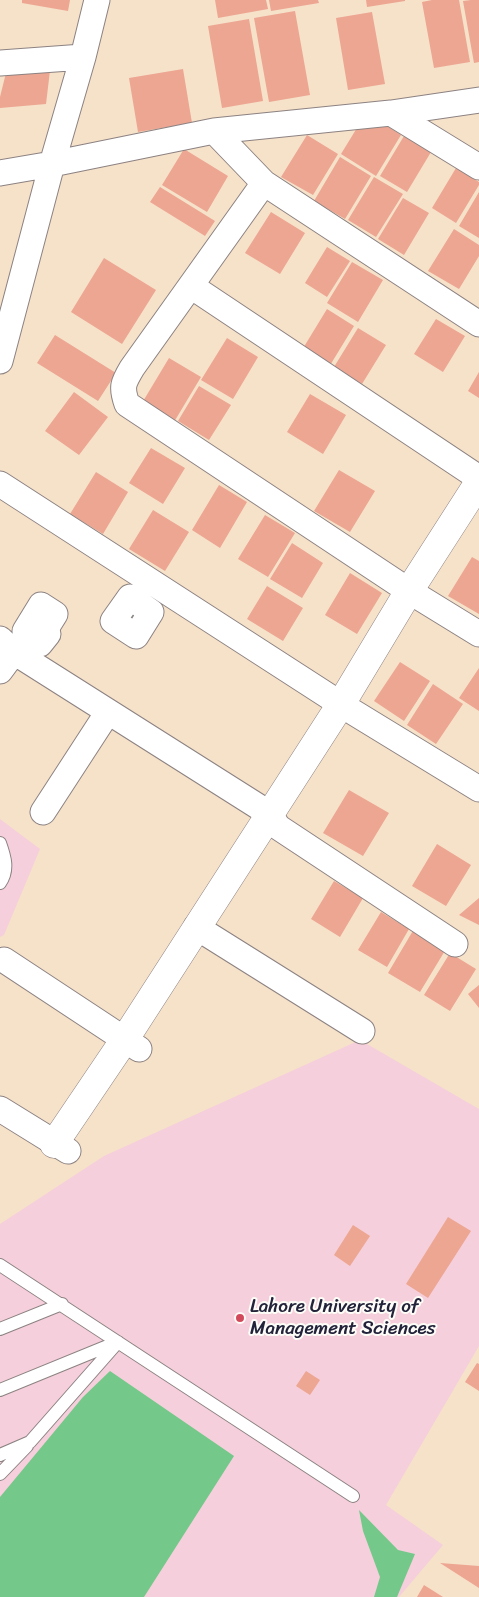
<!DOCTYPE html>
<html>
<head>
<meta charset="utf-8">
<style>
  body { margin:0 }
  canvas { display:block; background:#f6e1c9 }
</style>
</head>
<body>
<canvas width="479" height="1597"></canvas>
<script>
const ctx = document.querySelector('canvas').getContext('2d');
ctx.lineJoin = 'round';
function fill(path, color) { ctx.fillStyle = color; ctx.fill(path, 'evenodd'); }
function trace(path, color, width, dash) { ctx.strokeStyle = color; ctx.lineWidth = width; ctx.lineCap = dash ? 'butt' : 'round'; ctx.setLineDash(dash || []); ctx.stroke(path); }
function write(font, color, halo, rows, align = 'center') {
  ctx.font = font + ' Sriracha,sans-serif'; ctx.lineWidth = 4; ctx.setLineDash([]); ctx.textBaseline = 'middle'; ctx.strokeStyle = halo; ctx.fillStyle = color; for (const [text, x, y, turn = 0] of rows) {
    ctx.save(); ctx.translate(x, y); ctx.rotate((+turn || 0) * Math.PI / 180); ctx.textAlign = isNaN(turn) ? turn : align; if (halo) ctx.strokeText(text, 0, 0); ctx.fillText(text, 0, 0); ctx.restore();
  }
}
fill(new Path2D(`
  M0 819 40 849 4 935 0 937Z
  M360 1040 479 1109V1346L386 1505 443 1545 399 1597H0V1224L104 1156Z`), '#f5cfdb');
fill(new Path2D(`
  M110 1371 234 1456 144 1597H0V1497L83 1397Z
  M359 1510 398 1550 415 1554 397 1597H374L380 1577 363 1531Z`), '#74c88a');
fill(new Path2D(`
  M22 0H70L68 11 22 3Z
  M215 0H266L268 9 218 18Z
  M269 0H318L319 3 271 11Z
  M366 0H405V1L367 7Z
  M432 0H459L470 62 434 68 422 2Z
  M471 0H479V62L474 63 463 1Z
  M295 11 310 95 269 102 254 18Z
  M372 12 385 84 348 90 336 18Z
  M249 19 263 101 222 108 208 26Z
  M51 62 46 104 0 108V97L8 65Z
  M183 69 192 123 138 132 129 78Z
  M381 122 401 135 376 176 341 154 360 123Z
  M307 135 338 154 313 195 281 177Z
  M404 136 431 152 407 192 380 176Z
  M184 149 228 176 207 212 162 185Z
  M340 157 371 176 345 219 314 201Z
  M456 168 479 182V185L456 223 432 208Z
  M374 177 403 194 376 237 348 220Z
  M160 187 215 221 205 236 150 202Z
  M479 192V238L459 226Z
  M403 198 429 213 404 255 378 239Z
  M271 212 305 233 280 274 245 253Z
  M454 229 479 245V256L459 289 428 271Z
  M327 247 350 261 327 297 305 283Z
  M104 258 156 290 122 344 71 312Z
  M352 262 383 280 358 322 327 303Z
  M327 309 354 326 329 367 302 350Z
  M436 319 465 336 443 372 414 354Z
  M358 328 386 345 362 384 334 367Z
  M55 335 116 373 98 401 37 363Z
  M227 338 258 357 233 399 201 380Z
  M169 358 201 377 174 422 142 403Z
  M479 372V398L468 391Z
  M199 386 231 405 209 440 178 421Z
  M74 392 108 417 79 455 45 431Z
  M310 394 346 415 323 454 287 432Z
  M151 448 185 468 163 504 129 483Z
  M339 470 375 491 350 532 314 511Z
  M96 472 128 492 103 534 70 514Z
  M219 485 247 502 220 548 192 530Z
  M153 510 189 532 165 571 129 549Z
  M265 515 295 533 268 577 238 559Z
  M292 543 323 563 302 598 270 579Z
  M472 557 479 561V614L448 596Z
  M350 573 382 593 357 634 325 615Z
  M267 586 303 608 283 641 247 619Z
  M400 662 430 681 404 721 374 701Z
  M479 668V711L459 698Z
  M433 684 463 704 436 744 407 725Z
  M349 790 389 813 363 856 323 833Z
  M437 844 471 865 446 906 412 886Z
  M334 881 363 898 340 937 311 919Z
  M479 898V925L459 915Z
  M381 912 409 929 387 967 358 950Z
  M414 929 446 949 420 992 388 973Z
  M450 953 476 969 450 1011 424 995Z
  M479 985V1008L468 994Z
  M448 1217 471 1231 428 1298 406 1284Z
  M353 1225 370 1236 350 1266 334 1255Z
  M477 1363 479 1364V1391L465 1382Z
  M306 1371 320 1380 310 1395 296 1386Z
  M440 1563 479 1566V1588Z
  M424 1585 443 1597H417Z`), '#eda692');
const service = new Path2D(`
  M0 843C5 857 9 870 0 883
  M0 1265 353 1496
  M0 1329 62 1304
  M0 1390 115 1343
  M0 1455 30 1442 118 1342
  M0 1474 27 1446`);
const minor = new Path2D(`
  M0 63 83 57
  M391 113 479 167
  M214 131 264 183 479 324
  M0 173 52 164 214 131 391 113 479 100
  M264 183 132 368C123 383 121 387 127 404L409 591 479 634
  M191 286 479 478
  M0 361 52 164 83 57 97 0
  M0 484 353 712 479 789
  M130 597 151 612 136 636 113 621Z
  M41 605 55 614 45 630 48 634 40 644 25 631Z
  M0 639 14 652 270 814 278 827 455 944
  M0 671 14 652
  M43 812 108 712
  M196 927 362 1031
  M4 960 139 1049
  M0 1109 68 1151`);
const tertiary = new Path2D(`
  M54 1144 125 1039 341 704 409 591 479 482`);
trace(service, '#8c8282', 14);
trace(minor, '#8c8282', 27);
trace(tertiary, '#8c8282', 29);
trace(service, '#fff', 12);
trace(minor, '#fff', 25);
trace(tertiary, '#fff', 28);
for (const [x, y, r, color] of [
  [240,1318,5,"#d1495b"]
]) { const dot = new Path2D(); dot.arc(x, y, r, 0, 2 * Math.PI); ctx.fillStyle = color; ctx.fill(dot); trace(dot, '#fdfcf7', 2); }
write('19px', '#22223b', '#fdfcf7', [
  ["Lahore University of",250,1307],
  ["Management Sciences",250,1329]
], 'left');
</script>
</body>
</html>
